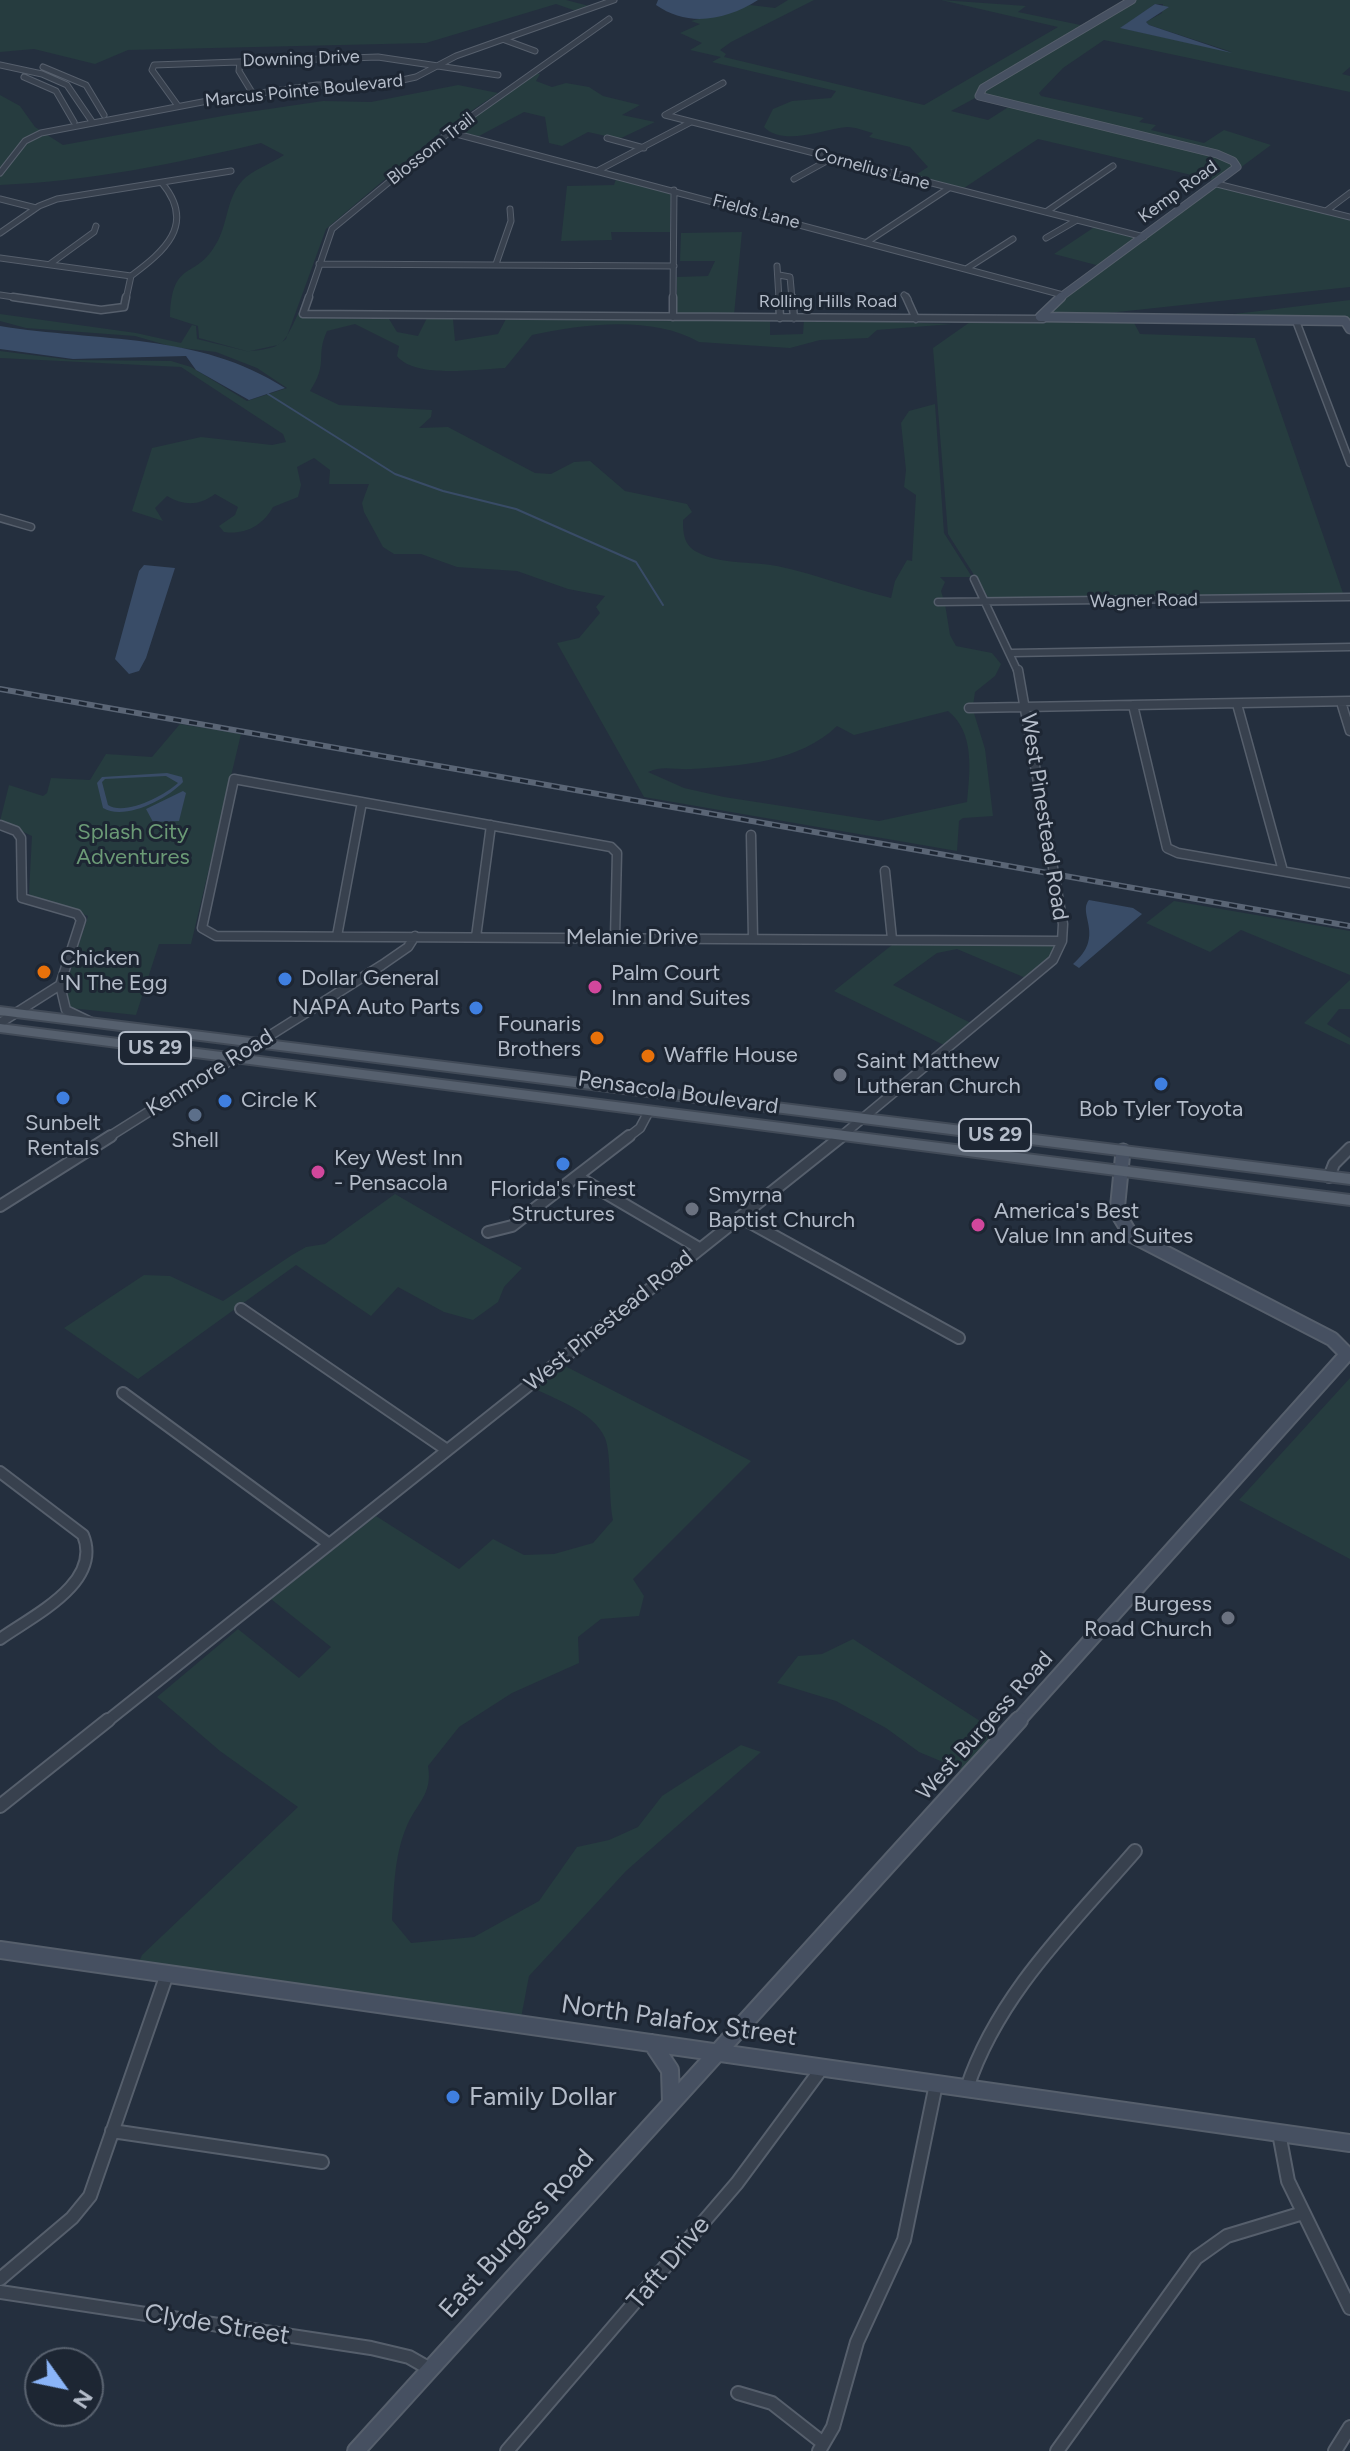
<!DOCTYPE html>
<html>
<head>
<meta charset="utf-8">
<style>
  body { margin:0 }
  #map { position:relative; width:1350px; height:2451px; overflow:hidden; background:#242f3e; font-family:Figtree,sans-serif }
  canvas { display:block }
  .north { position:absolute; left:24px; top:2347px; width:80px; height:80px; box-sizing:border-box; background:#1d2633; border:2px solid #59626f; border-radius:50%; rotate:123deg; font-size:22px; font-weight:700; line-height:32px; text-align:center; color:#b4bcc9 }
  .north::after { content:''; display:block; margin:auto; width:28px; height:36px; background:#8ab4f8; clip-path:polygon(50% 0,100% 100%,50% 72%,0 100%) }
</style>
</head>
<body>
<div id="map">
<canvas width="1350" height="2451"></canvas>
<div class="north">N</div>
</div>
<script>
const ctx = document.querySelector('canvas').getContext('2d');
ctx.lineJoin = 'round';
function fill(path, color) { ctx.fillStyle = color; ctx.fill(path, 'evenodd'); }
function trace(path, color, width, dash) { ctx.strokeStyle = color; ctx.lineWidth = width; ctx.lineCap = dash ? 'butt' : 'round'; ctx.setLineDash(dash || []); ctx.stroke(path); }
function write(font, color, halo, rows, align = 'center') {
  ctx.font = font + ' Figtree,sans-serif'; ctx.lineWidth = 6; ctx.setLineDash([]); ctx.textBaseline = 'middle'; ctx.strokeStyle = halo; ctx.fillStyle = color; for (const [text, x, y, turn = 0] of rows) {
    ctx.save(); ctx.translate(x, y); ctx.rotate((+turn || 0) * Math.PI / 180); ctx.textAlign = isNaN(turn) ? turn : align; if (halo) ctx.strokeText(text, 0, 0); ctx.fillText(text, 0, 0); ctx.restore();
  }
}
fill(new Path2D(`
  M0 0H566L593 7 579 12 556 4 426 43 128 50 95 64 34 49 0 52Z
  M788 0H814L731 42 720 50 726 54 724 57 924 105 1058 27 941 0 1026 6 1018 12 1085 26 981 87 976 92 977 97 951 111 988 120 1010 106 1216 155 1234 165 1217 181 1038 139 961 190 911 178 928 167 910 147 869 137 873 133C865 131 855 127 847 127 823 129 784 147 764 127L773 109 792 101 831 98 836 91 712 62 721 57 690 50 702 43 680 33 700 24 691 21 750 5 775 8Z
  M1135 0H1350V67L1342 74 1350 76V92L1104 40 1063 68 1039 93 1041 96 1144 118 1139 122 1156 125 1151 130 1204 143 1224 130 1271 145 1240 168 1236 160 982 96 981 92ZM1155 4H1163L1162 13 1146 22 1149 25 1232 52 1121 28Z
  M534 73 540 74 536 81 552 87 566 83 589 87 603 96 640 105 622 115 655 122 619 139 588 132 562 146 549 143 545 117 524 112 479 136 454 131Z
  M458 85 498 93 443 130 326 229 286 339 278 345 250 351C286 348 284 342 299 312L309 318 389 319 397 332 418 336 427 318 453 319 455 341 498 334 507 317 770 319V335L803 334 804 319 952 324 877 330 868 338 820 340 790 348 699 342C652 315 582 324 532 335L505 368C477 369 415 379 397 356L399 346 355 324 327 331C315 357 329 362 310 391L339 405 432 410 431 417 419 428 448 427 535 473 551 474 574 462 590 461 625 491 687 504 692 512 683 520C683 534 684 545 697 552 721 565 751 561 777 566 815 574 853 589 891 598L895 581 907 560 912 561 916 495 904 487 906 470 901 423 909 411 935 404 944 533 972 577H940L945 582 941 591 944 601H934L945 604 950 635 956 646 992 653 1001 664 995 676 975 692 973 706 964 707 973 710 985 749 993 816 963 818 959 821 957 851 644 797 557 643 579 638 600 613 596 607 605 596 568 589 517 571 457 567 421 554H394L383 547 364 512 362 503 369 484H329L330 470 314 458 297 467 301 485 298 497 273 507C263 525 246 535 224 532L219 526 235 515 238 507 215 494C199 506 184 506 167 496L155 508 163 521 132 511 152 448 201 437 272 445 286 442 283 434 181 367 0 358V351L72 360 171 361 191 367 247 401 287 388 257 368 216 352 173 347 135 336 26 328 0 321V314L136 333 181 343 192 325 196 326 197 339 250 352 199 338 198 326 170 317C172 258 195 281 216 244 228 224 226 199 242 181 252 170 271 164 284 155L261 143C174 164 90 181 0 185V95L20 106 35 127 63 145 228 115 323 101 371 102ZM948 711C975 732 970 772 967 802L879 821 724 797 684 788 648 772C662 765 676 770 691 769 741 766 800 762 837 726L854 735Z
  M617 176 671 190 670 232H611L612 240 561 241 567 186 614 185Z
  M1218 186 1350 218V287L1062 318 1045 313Z
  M1096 226 1140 237 1100 266 1054 254Z
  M742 232 734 315H677V277L708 276 715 261H680L681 233Z
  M1350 300V320L1193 319Z
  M981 320 1133 321 1140 334 1255 338 1343 593 990 600 948 534 933 348 970 322Z
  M180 724 241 734 191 944H159L136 1015 70 1008 62 998 88 916 32 898 29 893 32 836 0 821 9 785 43 796 47 793 51 778 90 780 106 754 152 757Z
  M1174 901 1350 931V975L1241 930 1210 952 1146 923Z
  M897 941 1057 943 1049 959 1028 979 957 949 937 953 893 985 973 1024 946 1046 834 991Z
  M1350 980V1009H1339L1327 1024 1350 1038V1045L1304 1023Z
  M395 1194 522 1268 504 1287 498 1302 473 1320 444 1312 398 1287 371 1316 296 1265 138 1379 64 1328 144 1275 170 1276 223 1301 292 1255 306 1247 325 1244Z
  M563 1365 751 1461 633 1579 644 1596 639 1616 601 1619 578 1637 579 1663 512 1693 459 1727 428 1766C433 1795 416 1803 406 1828 394 1857 394 1890 392 1920L411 1943 474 1937 539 1901 577 1847 609 1840 638 1827 662 1796 741 1745 761 1752 626 1871 529 1976 521 2018 138 1964 142 1955 298 1807 220 1751 157 1697 238 1629 299 1678 331 1647 271 1599 376 1516 459 1569 493 1539 524 1555 554 1554 593 1543 613 1520C608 1497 612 1455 605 1438 594 1412 557 1400 533 1388Z
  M1350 1378V1559L1239 1500Z
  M853 1639 997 1732 962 1770 919 1752 886 1728 836 1701 777 1683 798 1656 822 1654Z`), '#263c3f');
fill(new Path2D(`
  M658 0H758C725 21 687 27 656 5Z
  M1155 4 1169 7 1146 22 1149 25 1232 53 1120 28Z
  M0 326C98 342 198 332 285 388L249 400 196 370 186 356 73 359 0 349Z
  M144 565 175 568 146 658 139 671 129 674 115 659 139 571Z
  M167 773 182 777 183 782C166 800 124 821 103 808L97 783 102 777ZM166 776 178 783C164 796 125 816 108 805L102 782 105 779Z
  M183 791 186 793 179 821 153 822 146 809Z
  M1089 900 1133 908 1142 914 1079 968 1073 964C1106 936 1077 914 1089 900Z`), '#394c67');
trace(new Path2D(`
  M268 394 395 474 443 491 516 509 636 562 663 605`), '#394c67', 2);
const streetFar4 = new Path2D(`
  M505 40 535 51
  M240 62 239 71 253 94
  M0 65 42 74 67 85 93 123
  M43 67 86 85 104 115
  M24 77 56 91 74 122
  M723 83 665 115 1144 237
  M178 106 152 70 154 65 378 57 498 75
  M449 132 1063 295
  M607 138 644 148
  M599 170 691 122
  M0 173 25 141 41 133 218 99 317 85 375 86 416 77 456 56 614 0
  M794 179 832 158
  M1217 184 1350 217
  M0 199 36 208
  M1326 211 1350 193
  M1046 212 1113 166
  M0 233 39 206 57 199 231 171
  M1046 238 1077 220
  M867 242 949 188
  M0 258 131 276
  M50 264 94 232 96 226
  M319 264 674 266
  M496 264 511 221 510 209
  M777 266 779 299
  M966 269 1013 239
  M779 275 790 277 792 299
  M0 295 27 299
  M904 295 908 299
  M126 299 131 276C163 252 197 225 162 183
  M308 299 332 229 452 130 609 19
  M673 299 674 190`);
const streetFar3 = new Path2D(`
  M13 297 101 310 124 307 126 297
  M309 297 303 314 1043 319
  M779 297 780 318
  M792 297 794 318
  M906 297 916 319
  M673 317V297
  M1296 321 1350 463
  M0 518 31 527
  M974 579 1018 672
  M938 602 1350 597
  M1012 653 1350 647`);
const streetFar2 = new Path2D(`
  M1341 702 1350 731
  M1237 704 1283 871
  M1133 705 1167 848 1178 853 1350 883
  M969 708 1350 701
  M0 825 16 831 21 838 22 898 77 914 81 920 60 985 0 1023
  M751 835 753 938
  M885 871 892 939
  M337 936 362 802
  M476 937 491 825
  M615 938 617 853 611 847 234 779 202 928 216 936 1062 941
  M60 985 66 1010 91 1022
  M107 1138 382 965 408 947 415 936
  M627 1138 640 1128 649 1111
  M839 1138 1053 960 1062 941 1063 924 1018 670`);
const streetFar1 = new Path2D(`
  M578 1177 699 1248
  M1329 1177 1334 1164 1350 1148
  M0 1206 111 1136
  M740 1217 959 1338
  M488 1232 512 1226 629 1136
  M241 1309 447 1450
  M123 1393 329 1544
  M0 1472 83 1535C103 1583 32 1616 0 1639
  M106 1722 842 1136`);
const street = new Path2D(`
  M0 1806 108 1720
  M967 2088C998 1994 1072 1924 1135 1851
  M112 2131 322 2162
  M1279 2133 1288 2181 1350 2308
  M0 2279 72 2218 90 2196 167 1974
  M0 2292 371 2348 409 2357 430 2369
  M738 2393 772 2403 823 2443
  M507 2451 737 2183 822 2068
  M819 2451 833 2427 857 2342 904 2240 936 2084
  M1057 2451 1196 2258 1227 2236 1303 2213
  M1335 2451 1350 2427`);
const secondaryFar3 = new Path2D(`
  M1058 299 1237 167 1233 161 1217 154 979 96 983 88 1132 0`);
const secondaryFar2 = new Path2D(`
  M1061 297 1040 317 1345 321 1350 329`);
const secondaryFar1 = new Path2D(`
  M1017 1722 1347 1354 1332 1339 1131 1235 1117 1212 1123 1151`);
const secondary = new Path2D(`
  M0 1950 1350 2143
  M652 2043 670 2070 671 2102
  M356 2451 1019 1720`);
const primary = new Path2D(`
  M0 1007 1350 1174V1184L0 1015Z
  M0 1024 1350 1195V1205L0 1032Z`);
trace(streetFar4, '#565f6c', 7);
trace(streetFar3, '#565f6c', 9);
trace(streetFar2, '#565f6c', 11);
trace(streetFar1, '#565f6c', 14);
trace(street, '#565f6c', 16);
trace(secondaryFar3, '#565f6c', 9);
trace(secondaryFar2, '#565f6c', 11);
trace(secondaryFar1, '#565f6c', 17);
trace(secondary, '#565f6c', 20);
trace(primary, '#414a57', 4);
trace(streetFar4, '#38414e', 5);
trace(streetFar3, '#38414e', 6);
trace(streetFar2, '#38414e', 8);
trace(streetFar1, '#38414e', 10);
trace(street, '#38414e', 12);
trace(secondaryFar3, '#465061', 7);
trace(secondaryFar2, '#465061', 8);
trace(secondaryFar1, '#465061', 13);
trace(secondary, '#465061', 16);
fill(primary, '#56606e');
const rail = new Path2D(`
  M0 689 1350 926`);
trace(rail, '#5a6575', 6);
trace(rail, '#1d2633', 3, [8]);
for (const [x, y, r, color] of [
  [44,972,8,"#e8710a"],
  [285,979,8,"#3f7fe0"],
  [595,987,8,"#d1479c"],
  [476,1008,8,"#3f7fe0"],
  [597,1038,8,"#e8710a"],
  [648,1056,8,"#e8710a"],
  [840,1075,8,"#6b7280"],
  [1161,1084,8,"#3f7fe0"],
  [63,1098,8,"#3f7fe0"],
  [225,1101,8,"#3f7fe0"],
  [195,1115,8,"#5c6f8a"],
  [563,1164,8,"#3f7fe0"],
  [318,1172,8,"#d1479c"],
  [692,1209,8,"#6b7280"],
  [978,1225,8,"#d1479c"],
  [1228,1618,8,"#6b7280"],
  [453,2097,8,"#3f7fe0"]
]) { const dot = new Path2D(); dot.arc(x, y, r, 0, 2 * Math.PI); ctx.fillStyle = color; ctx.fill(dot); trace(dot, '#1d2633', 3); }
write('18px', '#b4bcc9', '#1d2633', [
  ["Downing Drive",301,59,-2],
  ["Marcus Pointe Boulevard",304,91,-6],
  ["Blossom Trail",431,149,-38],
  ["Cornelius Lane",872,169,15],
  ["Kemp Road",1178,192,-36],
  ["Fields Lane",756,212,15],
  ["Rolling Hills Road",828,302],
  ["Wagner Road",1144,601,-1]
]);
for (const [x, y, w] of [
  [155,1048,72],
  [995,1135,72]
]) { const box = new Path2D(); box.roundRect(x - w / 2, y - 16, w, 32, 6); ctx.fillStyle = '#1d2633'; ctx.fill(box); trace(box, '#b4bcc9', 2); }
write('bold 20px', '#b4bcc9', null, [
  ["US 29",155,1048],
  ["US 29",995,1135]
]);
write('22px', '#b4bcc9', '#1d2633', [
  ["West Pinestead Road",1044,817,81],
  ["Melanie Drive",632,938],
  ["Kenmore Road",210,1073,-32],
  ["Pensacola Boulevard",678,1093,8],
  ["West Pinestead Road",609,1321,-39],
  ["West Burgess Road",985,1726,-48]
]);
write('22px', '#6b9a76', '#1d2633', [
  ["Splash City",133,833],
  ["Adventures",133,858]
]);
write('22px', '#b4bcc9', '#1d2633', [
  ["Chicken",60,959],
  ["'N The Egg",60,984],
  ["Palm Court",611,974],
  ["Inn and Suites",611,999],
  ["Dollar General",301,979],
  ["NAPA Auto Parts",460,1008,"right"],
  ["Founaris",581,1025,"right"],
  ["Brothers",581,1050,"right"],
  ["Waffle House",664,1056],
  ["Saint Matthew",856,1062],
  ["Lutheran Church",856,1087],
  ["Circle K",241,1101],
  ["Bob Tyler Toyota",1161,1110,"center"],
  ["Sunbelt",63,1124,"center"],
  ["Rentals",63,1149,"center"],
  ["Shell",195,1141,"center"],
  ["Key West Inn",334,1159],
  ["- Pensacola",334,1184],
  ["Florida's Finest",563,1190,"center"],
  ["Structures",563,1215,"center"],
  ["Smyrna",708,1196],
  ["Baptist Church",708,1221],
  ["America's Best",994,1212],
  ["Value Inn and Suites",994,1237],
  ["Burgess",1212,1605,"right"],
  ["Road Church",1212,1630,"right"]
], 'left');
write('26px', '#b4bcc9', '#1d2633', [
  ["North Palafox Street",679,2021,8],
  ["East Burgess Road",517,2234,-48],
  ["Taft Drive",669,2263,-50],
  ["Clyde Street",217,2325,9]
]);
write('26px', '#b4bcc9', '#1d2633', [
  ["Family Dollar",469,2097]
], 'left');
</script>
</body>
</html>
